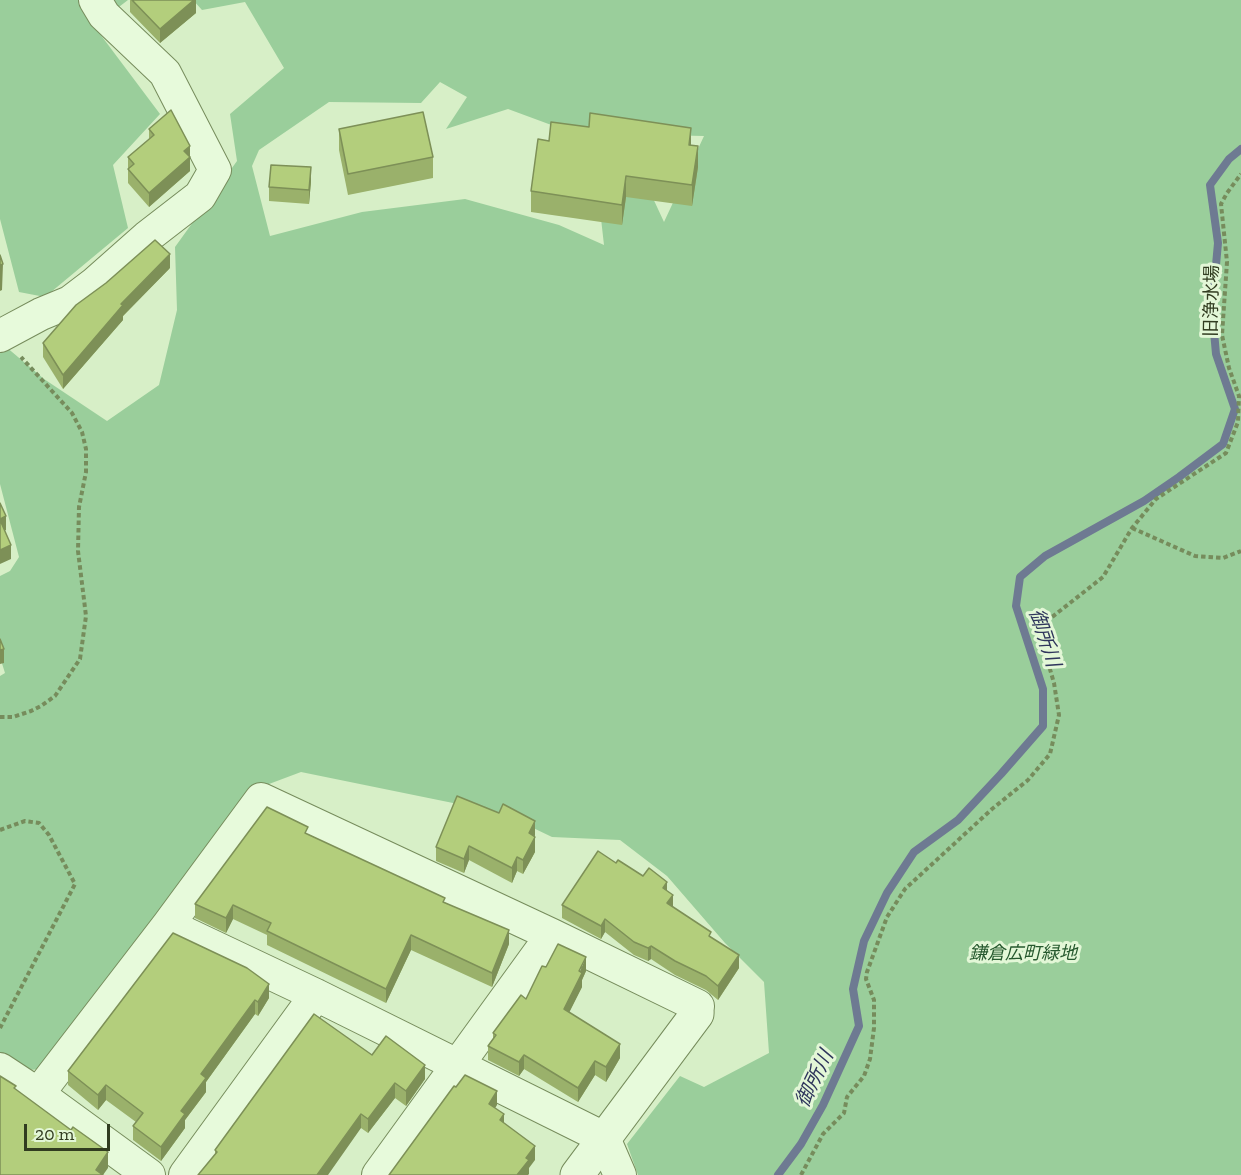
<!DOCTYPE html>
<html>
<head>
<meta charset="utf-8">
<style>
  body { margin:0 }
  #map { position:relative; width:1241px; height:1175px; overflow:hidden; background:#d7efc7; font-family:"Zilla Slab",serif }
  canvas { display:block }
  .scale { position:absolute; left:24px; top:1124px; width:86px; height:27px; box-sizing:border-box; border:3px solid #313c20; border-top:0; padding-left:8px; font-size:18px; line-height:21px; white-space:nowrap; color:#313c20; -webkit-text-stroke:4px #e3f7d7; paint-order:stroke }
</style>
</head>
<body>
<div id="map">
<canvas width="1241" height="1175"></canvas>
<div class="scale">20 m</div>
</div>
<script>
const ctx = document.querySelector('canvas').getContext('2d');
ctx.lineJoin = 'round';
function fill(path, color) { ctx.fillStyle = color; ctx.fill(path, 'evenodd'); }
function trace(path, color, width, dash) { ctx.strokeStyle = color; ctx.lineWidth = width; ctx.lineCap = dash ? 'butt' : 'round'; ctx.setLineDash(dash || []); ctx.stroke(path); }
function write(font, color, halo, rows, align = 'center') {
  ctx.font = font + ' "Zilla Slab","Noto Sans JP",serif'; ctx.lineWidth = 6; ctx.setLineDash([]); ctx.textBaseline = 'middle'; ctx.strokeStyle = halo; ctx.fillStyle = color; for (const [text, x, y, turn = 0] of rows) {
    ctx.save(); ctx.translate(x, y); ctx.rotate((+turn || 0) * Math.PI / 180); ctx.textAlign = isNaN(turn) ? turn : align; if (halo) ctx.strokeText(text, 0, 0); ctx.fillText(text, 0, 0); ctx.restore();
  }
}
fill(new Path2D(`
  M0 0H128L94 26 160 114 113 165 128 228 45 297 19 292 0 219Z
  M193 0H1241V1175H638L627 1144 680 1076 704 1087 769 1053 764 982 725 943 667 876 620 840 552 837 502 813 301 772 253 790 41 1069 29 1070 0 1054V676L5 673 0 657V576L10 571 19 557 0 484V349L5 346 44 379 107 421 159 385 177 310 175 247 237 161 230 114 284 68 245 2 202 10ZM440 82 467 97 446 129 508 109 573 133 704 136 664 222 651 194 621 190 599 201 604 245 559 225 465 199 362 212 270 236 252 166 259 150 329 102 421 103Z`), '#9ace9b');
trace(new Path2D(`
  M778 1175 801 1144 823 1105 859 1026 853 989 864 941 887 893 914 852 958 820 1001 774 1043 726V689L1016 606 1020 577 1045 556 1144 501 1179 477 1223 444 1235 409 1216 354 1212 309 1218 243 1210 185 1229 159 1241 149`), '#6e7a92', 8);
const minor = new Path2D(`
  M0 336 41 314 70 302 95 283 147 237 200 196 215 170 165 73 104 15 95 0
  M168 925 316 995 604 1138 620 1175
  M0 1069 38 1094 168 925 261 799 552 935 698 1006 697 1014
  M38 1094 149 1175
  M185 1175 316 995
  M378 1175 552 935`);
const tertiary = new Path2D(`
  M577 1175 697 1014`);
trace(minor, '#768c5c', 34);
trace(tertiary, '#768c5c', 35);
trace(new Path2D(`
  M1132 528 1195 556 1223 558 1241 551
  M0 717H13L31 711 41 706 55 696 80 659 86 616 78 551 79 507 86 472V449L82 432 72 413 21 357
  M0 830 25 821 39 823 49 835 75 884 0 1028
  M801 1175 823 1134 844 1113 847 1097 864 1076 870 1059 874 1028V1000L866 979 867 972 887 917 905 889 992 809 1028 780 1050 754 1059 715 1054 683 1042 642 1047 621 1103 577 1132 528 1156 499 1226 453 1238 422 1239 396 1229 368 1222 335 1227 262 1221 204 1227 193 1241 174`), '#768c5c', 4, [4.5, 3]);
trace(minor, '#e7fadb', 32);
trace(tertiary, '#e7fadb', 33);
fill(new Path2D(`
  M130 0H196V13L160 43 130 12Z
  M149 129 190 146V171L149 207 128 183V157L149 139Z
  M339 129 433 157V178L348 195 339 150Z
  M549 141 691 146 698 167 692 206 626 197 622 225 531 212V191Z
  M311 181 309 204 269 201V187Z
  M170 268 123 316V320L63 389 43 357V343Z
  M308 834 445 903 509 944 492 987 411 950 386 1003 267 945V935L233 919 226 933 195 918V904Z
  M535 835V852L523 874 517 871 512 883 469 860 464 873 436 861V847Z
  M616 863 643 876 667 891 673 907 711 937 739 968 718 1000 706 990 675 975 651 959 648 961 634 955 605 932 601 939 562 918V905Z
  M173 933 269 998 258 1016 255 1014 206 1082V1092L185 1120V1128L161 1161 133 1140V1126L136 1122 106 1100 98 1110 68 1085V1071Z
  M546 967 586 971 582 980V987L569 1012 620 1058 606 1082 595 1075 578 1102 524 1069 519 1076 488 1060V1046L493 1039V1033L526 999Z
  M372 1055 425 1079 406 1106 395 1098 368 1133 361 1128 215 1154V1150Z`), '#9ab16b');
fill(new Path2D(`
  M194 0H196V13L160 43V29Z
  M691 128V149L689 145Z
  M190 146V171L149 207V193L184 151Z
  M698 146V167L692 206V185Z
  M311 167V181L309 204V190Z
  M626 176V197L622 225V205Z
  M170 254V268L123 316V320L63 389V375L121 304Z
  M3 264 2 290 0 291V265Z
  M6 516V530L0 533V519Z
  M11 545V559L0 564V550Z
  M4 649V663L0 664V650Z
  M535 821V835L529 848V833Z
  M535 837V852L523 874V860Z
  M469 846V860L464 873V859Z
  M517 857V871L512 883V868Z
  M667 882V896L663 888Z
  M673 895V908L667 903Z
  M233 905V919L226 933V918Z
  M605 919V932L601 939V926Z
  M509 930V944L492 987V973Z
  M411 935V950L386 1003V989Z
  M651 946V959L648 961V948Z
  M739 955V968L718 1000V986Z
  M586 957V971L582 980V987L564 1023V1009Z
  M269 984V998L258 1016V1002Z
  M255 1000V1014L206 1082V1092L185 1120V1128L161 1161V1147L181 1111 201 1074Z
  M620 1044V1058L606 1082V1067Z
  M524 1055V1069L519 1076V1062Z
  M595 1061V1075L578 1102V1088Z
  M425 1065V1079L406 1106V1091Z
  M395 1083V1098L368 1133V1119Z
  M106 1085V1100L98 1110V1095Z
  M497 1091V1105L489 1118V1104Z
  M361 1114V1128L328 1175H317Z
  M504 1114V1128L500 1120Z
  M535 1146V1160L529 1168V1174L528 1175H517L526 1158Z
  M108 1152V1168L103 1175 96 1170Z`), '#7d9057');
const building = new Path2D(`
  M132 0H194L160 29Z
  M171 110 190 146 184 151 190 157 149 193 128 169 134 164 128 157 154 135 149 129Z
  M423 112 433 157 348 174 339 129Z
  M590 113 691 128 689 145 698 146 692 185 626 176 622 205 531 191 538 139 549 141 551 122 589 127Z
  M271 165 311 167 309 190 269 187Z
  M155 240 170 254 121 304 123 305 63 375 43 343 76 305 106 283Z
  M0 255 3 264 0 265Z
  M0 503 6 516 0 519Z
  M0 520 11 545 0 550Z
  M0 639 4 649 0 650Z
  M457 796 499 813 503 804 535 821 529 833 535 837 523 860 517 857 512 868 469 846 464 859 436 847Z
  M267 807 308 827 305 833 445 898 443 902 509 930 492 973 411 935 386 989 267 931 271 923 233 905 226 918 195 904Z
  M598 851 616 863 618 860 643 876 649 868 667 882 663 888 673 895 667 903 711 932 709 936 739 955 718 986 706 976 675 961 651 946 648 948 634 942 605 919 601 926 562 905Z
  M173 933 247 968 269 984 258 1002 255 1000 201 1074 206 1078 181 1111 185 1114 161 1147 133 1126 143 1113 106 1085 98 1095 68 1071Z
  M558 944 586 957 579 971 582 973 564 1009 620 1044 606 1067 595 1061 578 1088 524 1055 519 1062 488 1046 496 1035 493 1033 521 995 526 999 542 966 546 967Z
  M314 1014 372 1055 386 1036 425 1065 406 1091 395 1083 368 1119 361 1114 317 1175H198L217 1152 215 1150Z
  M465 1075 497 1091 489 1104 504 1114 500 1120 535 1146 526 1158 529 1160 517 1175H389L454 1086 456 1087Z
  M0 1076 16 1086 14 1088 71 1130 73 1127 108 1152 96 1170 103 1175H0Z`);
fill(building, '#b3ce7c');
trace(building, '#7d9057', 1.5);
write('18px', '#313c20', '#e3f7d7', [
  ["旧浄水場",1212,301,-89]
]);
write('italic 18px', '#26592e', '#e3f7d7', [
  ["鎌倉広町緑地",1023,954]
]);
write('italic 20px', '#2f365c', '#e3f7d7', [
  ["御所川",1044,638,72],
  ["御所川",815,1079,-64]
]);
</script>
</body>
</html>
